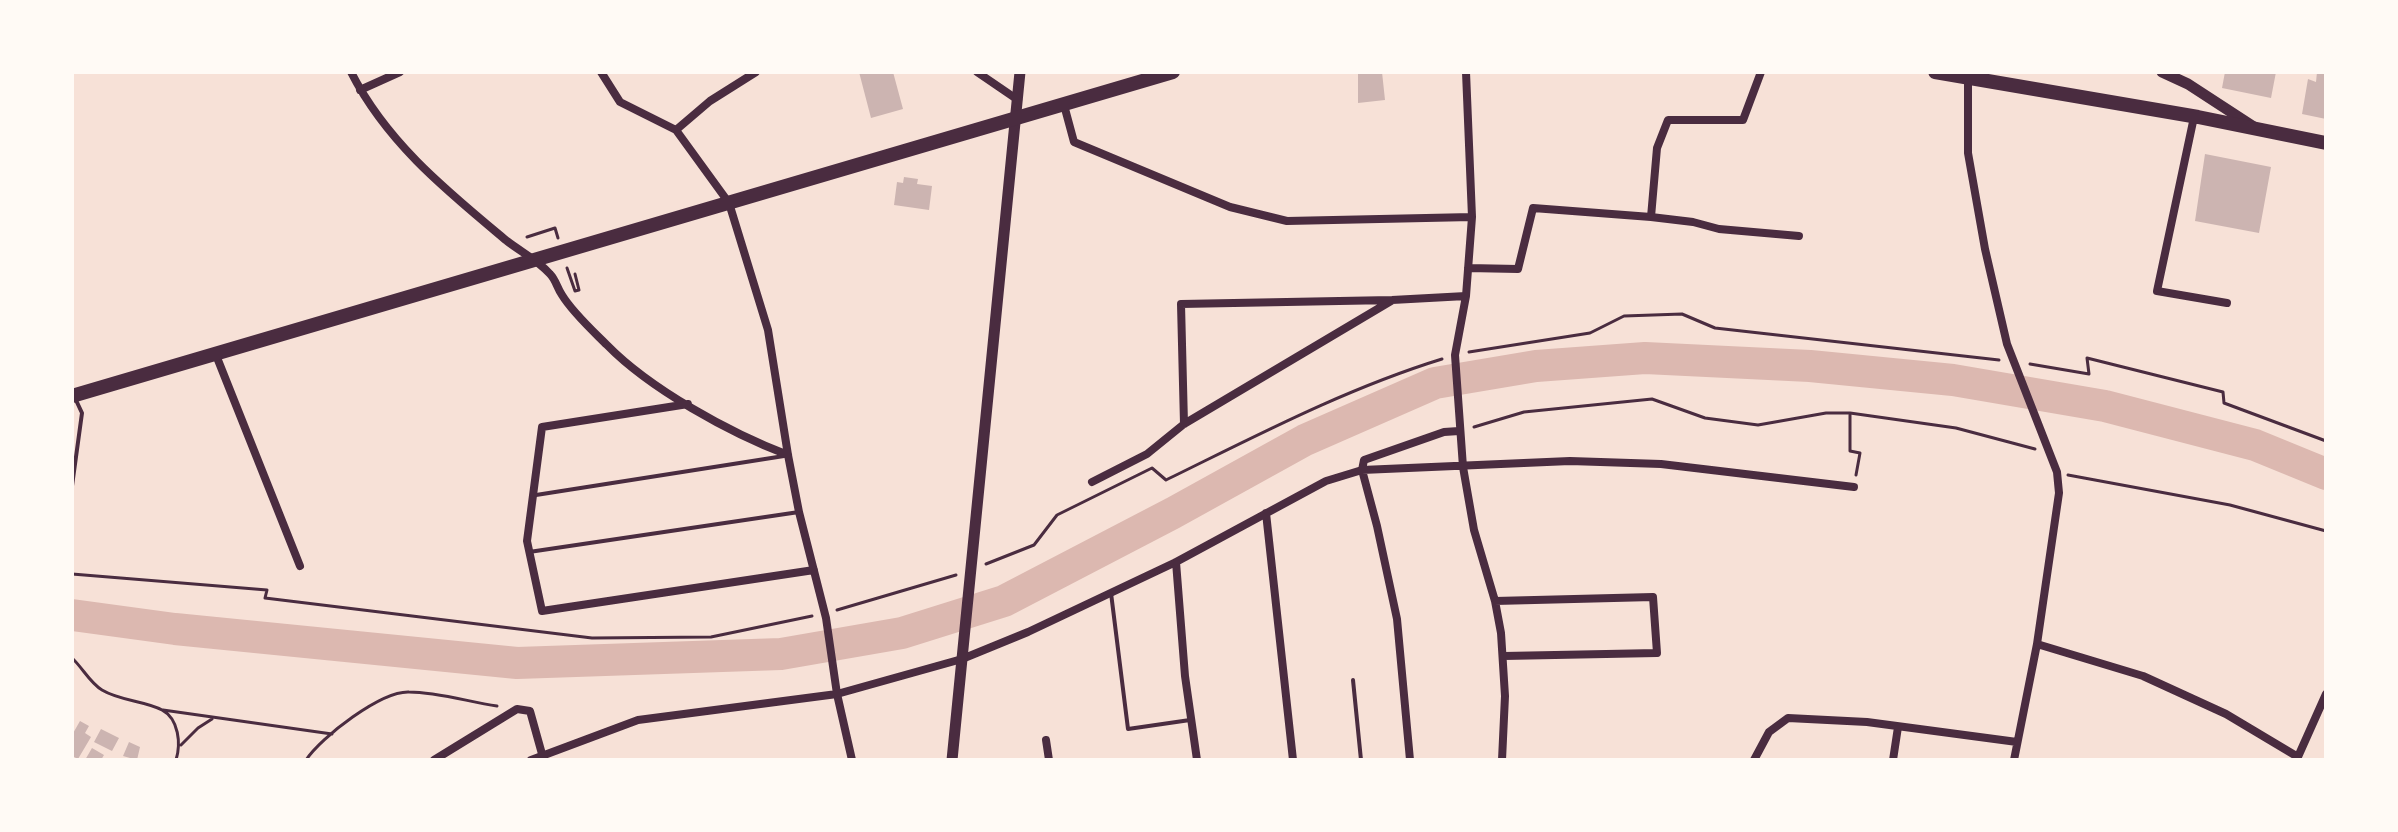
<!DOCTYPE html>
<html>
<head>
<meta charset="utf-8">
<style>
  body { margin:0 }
  #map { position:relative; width:2398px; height:832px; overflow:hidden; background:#f7e1d7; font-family:"Space Grotesk",sans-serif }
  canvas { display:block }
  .frame { position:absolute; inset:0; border:74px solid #fffaf5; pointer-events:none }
</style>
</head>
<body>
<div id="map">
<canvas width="2398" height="832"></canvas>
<div class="frame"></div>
</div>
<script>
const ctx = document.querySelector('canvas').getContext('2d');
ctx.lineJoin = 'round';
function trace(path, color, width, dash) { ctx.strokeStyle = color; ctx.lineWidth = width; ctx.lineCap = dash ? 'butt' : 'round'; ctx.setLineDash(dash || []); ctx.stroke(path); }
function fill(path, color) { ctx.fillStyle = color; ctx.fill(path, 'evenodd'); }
trace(new Path2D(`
  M72 615 175 629 517 663 781 654 902 633 1004 601 1173 513 1305 440 1435 383 1536 366 1645 358 1810 366 1953 380 2105 406 2255 445 2326 474`), '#dcb8b0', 32);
fill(new Path2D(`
  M859 72H893L903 109 871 118Z
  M1358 72H1382L1385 100 1358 103Z
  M2225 72H2276L2271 98 2222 88Z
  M2317 72 2326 74V119L2302 114 2308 79 2316 82Z
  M2205 154 2271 167 2259 233 2195 221Z
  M904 177 918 179 917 184 932 186 929 210 894 205 897 182 903 183Z
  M80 721 89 726 85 733 91 737 78 759 72 756V735Z
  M101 729 119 738 112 751 94 742Z
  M129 742 140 747 137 760 123 756Z
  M92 748 104 755 101 760H85Z`), '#ccb4b1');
trace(new Path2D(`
  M527 237 555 228 558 238
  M567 268 575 291 579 290 575 274
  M1469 352 1590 333 1624 316 1682 314 1715 328 1999 360
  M2030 364 2089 374 2087 358 2223 392 2224 403 2326 441
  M1850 415V451L1860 453 1856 475
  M1474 427 1524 412 1652 399 1705 418 1758 425 1826 413H1850L1956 428 2035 449
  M2068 475 2230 505 2326 531
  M986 564 1034 545 1057 515 1152 468 1166 480C1256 436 1345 389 1442 359
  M72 574 267 590 265 598 592 638 711 637 812 616
  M837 610 956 575
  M72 658C82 667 90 683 102 690 120 701 146 701 162 710 179 719 181 744 176 760
  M163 710 332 734
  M181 745 198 728 212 719
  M306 760C321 737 381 691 409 692 438 692 469 702 497 706`), '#4a2c40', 3);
trace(new Path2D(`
  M72 486 82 413 75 398
  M536 495 784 456
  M529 552 799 512
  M1111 593 1128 729 1190 720
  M1353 680 1361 760`), '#4a2c40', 4);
trace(new Path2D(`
  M351 72C387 143 447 191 507 241 521 252 538 260 550 274 556 280 557 288 562 295 573 313 592 330 607 345 650 389 730 433 788 455
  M601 72 620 102 676 130 729 203 768 330 788 455 799 512 826 618 837 694 852 760
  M977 72 1018 100
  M1466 72 1472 217 1466 296 1455 355 1463 467 1474 530 1495 601 1501 633 1505 696 1502 760
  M1968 74V153L1985 249 2007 344 2057 472 2059 493 2037 644 2014 760
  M360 90 400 72
  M1064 105 1074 142 1230 207 1287 221 1472 217
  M2194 117 2157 291 2227 303
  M676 130 710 101 756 72
  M1651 217 1693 222 1719 229 1799 236
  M1468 268 1518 269 1533 208 1651 217 1657 148 1668 120H1743L1761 72
  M216 355 300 566
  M688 404 542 427 527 541 542 611 814 570
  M1184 424 1181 304 1392 300 1466 296
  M1092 482 1147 454 1184 424 1391 301
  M1266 513 1293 760
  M1176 562 1185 676 1197 760
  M1495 601 1653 597 1657 653 1504 656
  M2037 644 2143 676 2226 714 2298 757
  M1046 740 1049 760
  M2297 759 2326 694
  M434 760 517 709 530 711 542 754
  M531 760 638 720 837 694 962 659 1028 632 1176 562 1326 481 1362 470 1364 460 1444 432 1459 431
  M1410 760 1397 619 1377 526 1362 470 1570 461 1661 464 1854 487
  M1754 760 1769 732 1788 718 1867 722 2017 742
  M1893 760 1898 727`), '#4a2c40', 8);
trace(new Path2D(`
  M2162 72 2188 84 2254 127
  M952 760 1020 72`), '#4a2c40', 11);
trace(new Path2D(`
  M1935 72 2198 117 2326 143
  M72 396 1173 72`), '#4a2c40', 14);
</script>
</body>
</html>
